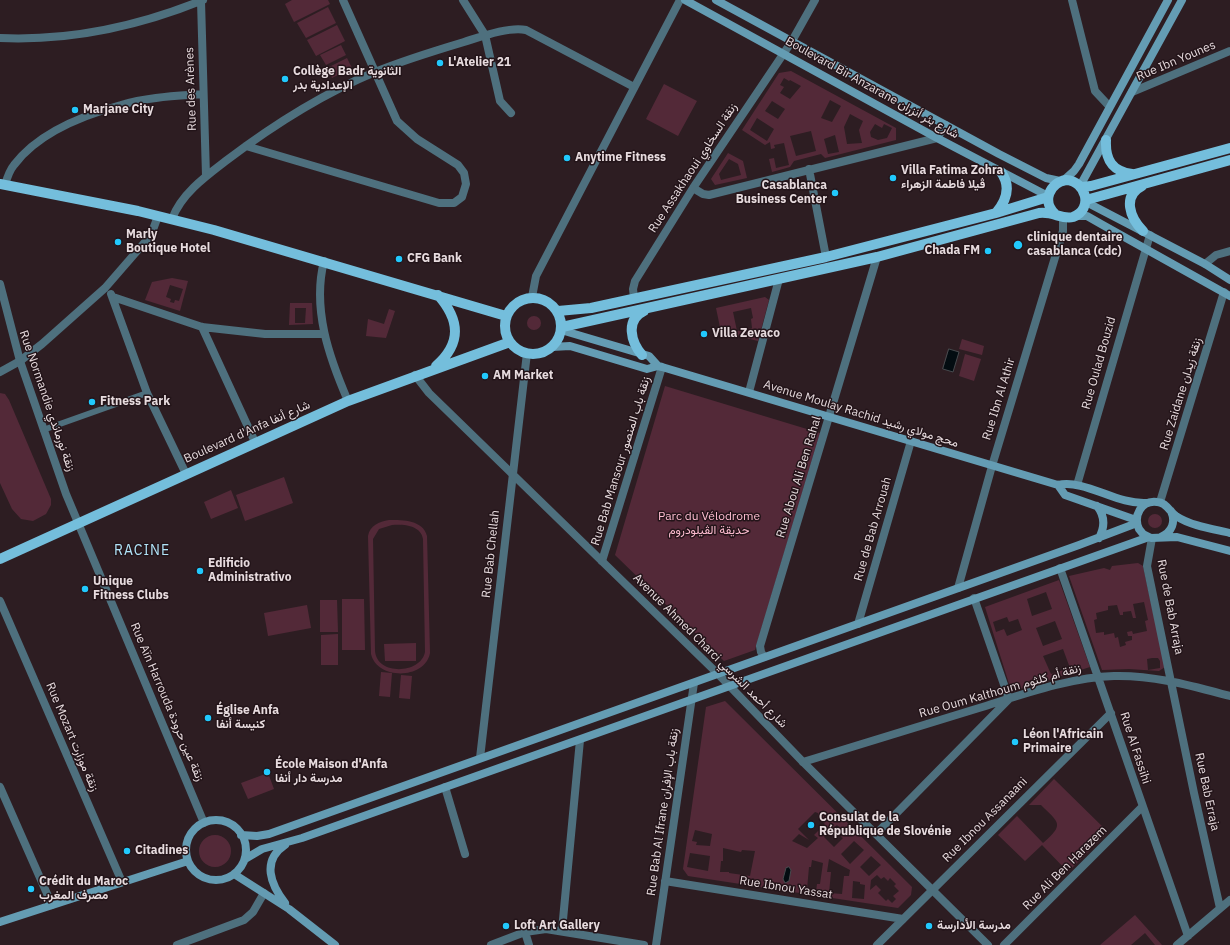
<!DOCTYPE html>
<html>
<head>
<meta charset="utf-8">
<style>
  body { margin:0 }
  canvas { display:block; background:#2d1d22 }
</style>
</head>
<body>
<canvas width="1230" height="945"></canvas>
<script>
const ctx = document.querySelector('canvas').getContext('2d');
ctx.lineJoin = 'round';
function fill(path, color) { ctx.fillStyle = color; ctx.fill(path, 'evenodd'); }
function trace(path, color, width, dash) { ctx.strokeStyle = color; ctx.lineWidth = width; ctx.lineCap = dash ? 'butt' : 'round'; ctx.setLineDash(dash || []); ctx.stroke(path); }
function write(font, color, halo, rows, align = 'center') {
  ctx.font = font + ' "IBM Plex Sans",Vazirmatn,sans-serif'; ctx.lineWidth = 3; ctx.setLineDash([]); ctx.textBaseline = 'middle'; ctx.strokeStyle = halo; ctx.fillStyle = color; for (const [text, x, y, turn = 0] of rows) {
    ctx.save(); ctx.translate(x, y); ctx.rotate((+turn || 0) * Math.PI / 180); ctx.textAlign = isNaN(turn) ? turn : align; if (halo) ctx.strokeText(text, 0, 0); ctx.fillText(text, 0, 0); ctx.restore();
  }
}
fill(new Path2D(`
  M292 0H328L330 4 294 22 285 4Z
  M328 7 336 23 306 38 297 23Z
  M337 25 345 41 316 56 307 40Z
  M341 45 346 55 326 65 320 55Z
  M347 58 352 68 332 78 327 68Z
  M791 71 896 128V140L825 158 821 154 794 161 790 167 772 172 769 159 774 158 776 168 789 165 784 143 774 145 775 148 771 149 770 142 765 145 742 130 779 73ZM784 78 789 81 790 80 801 86 790 99 780 93 784 87 780 85ZM830 100 841 106 832 122 821 118ZM772 101 785 109 778 119 765 111ZM850 114 863 121 859 130 862 143 847 144 844 127ZM757 118 774 129 767 141 750 130ZM875 124 882 128 884 124 892 128 887 138 878 140 871 137 870 132ZM811 131 816 151 796 156 790 136ZM835 135 839 152 828 154 824 139Z
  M664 84 697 101 678 136 646 119Z
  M728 153 743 161 747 178 715 185 711 179ZM729 159 738 164 741 175 721 180 719 174Z
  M172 278 188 281 180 311 145 300 152 282ZM170 285 183 289 179 301 175 300 174 303 170 302 171 299 166 297Z
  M765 297 769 300 758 341 721 332 716 308ZM751 308 753 318 751 319 752 328 737 331 733 312Z
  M290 303H312L313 324 289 325ZM295 308H306L305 323H295Z
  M389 309 395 311 386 338 366 336 368 319 384 324Z
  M527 323a7 7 0 1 1 14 0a7 7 0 1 1-14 0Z
  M962 339 984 346 982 355 959 349Z
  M965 354 981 359 974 381 959 376Z
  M665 386 820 433 755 650 724 661 615 555Z
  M0 393 5 394 9 400 51 499V505L46 514 33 521 21 519 12 509 0 483Z
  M284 477 293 503 245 521 236 495Z
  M231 490 238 508 211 519 204 502Z
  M1148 521a7 7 0 1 1 14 0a7 7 0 1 1-14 0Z
  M389 520C403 520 423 520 427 536L430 653C425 680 377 680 371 654L368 536C370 525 379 522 389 520ZM392 525C403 524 421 525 423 539L425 652C421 674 377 676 375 651L373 539 379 529Z
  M1138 563 1143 566 1165 667 1159 671 1129 669 1102 670 1069 576 1104 568 1110 570 1112 566ZM1144 602 1148 620 1145 621 1147 631 1133 634 1132 631 1127 632 1128 636H1132V640L1125 642 1126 645 1120 647 1118 637 1115 638 1114 633 1104 635V632L1096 633 1094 620 1097 619 1096 613 1108 610V606L1117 605 1120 615H1123V612L1131 611 1133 618H1136L1133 604ZM1152 658H1158L1160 661V668L1148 670 1147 659Z
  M1059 580 1090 667 1014 691 1011 690 985 607ZM1046 592 1052 609 1032 616 1027 599ZM1007 617 1009 622 1018 619 1022 630 1007 636 1004 629 996 632 993 622ZM1055 621 1062 639 1043 646 1036 628ZM1063 649 1070 668 1051 674 1043 656Z
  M342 599H364L365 650H342Z
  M320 600H337L338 632H320Z
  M307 605 311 628 268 636 264 613Z
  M338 634V665H321V635Z
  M416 643V661H385L384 644Z
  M381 672 392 673 390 697 379 696Z
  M401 675 412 676 410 699 399 698Z
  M725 701 912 887 911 895 898 908 688 876 683 869 706 707ZM815 812 818 813V818L825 824 814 835 818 838 807 848 792 841 799 834 809 840 798 829ZM837 825 845 833 841 837 843 838 834 847 824 837ZM695 830 712 834 710 846 696 845 697 842 692 841ZM854 841 864 850 850 864 841 854ZM723 848 741 852 742 850 755 851 750 876 729 873V872H720L721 861H723ZM690 853 710 856 708 871 687 867ZM871 856 881 865 869 876 860 867ZM829 859 850 870 849 876H844L842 894 829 893 831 872H827ZM812 860 823 863 820 884H817L816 892 807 889 809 867H811ZM877 875 881 879 884 877 888 881 890 878 896 884 894 886 899 891 893 896 896 899 892 903 888 899 886 901 878 893 881 890 876 885 870 890 871 880ZM853 881 860 882V884L865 885 864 899 852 898Z
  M268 773 274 789 248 799 241 783Z
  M1054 779 1108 832 1068 872 1042 845 1025 861 998 835 1017 816 1043 843C1065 824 1059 823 1041 805H1029Z
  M199 851a16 16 0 1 1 32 0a16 16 0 1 1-32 0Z
  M1135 915 1162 945H1155L1145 933 1131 945H1100Z`), '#532938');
const water = new Path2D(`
  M949 349 959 352 953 372 943 369Z
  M789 867 791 870 789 881 785 883 783 879 786 868Z`);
fill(water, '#030c11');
trace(water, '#474a4e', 1);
trace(new Path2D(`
  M43 430 147 393`), '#4e707e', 6);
trace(new Path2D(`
  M463 0 485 35 500 101 511 113
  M1072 0 1095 91 1109 106
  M201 1 206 176
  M0 38C69 41 139 26 203 0
  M1132 92 1230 51
  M246 146 439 203H454L462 197 466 184 464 173 458 165 417 139 397 121 343 0
  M809 169 826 257
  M5 185C7 178 9 171 14 165 38 133 84 115 121 105 147 97 176 96 203 94
  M693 188 703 194 709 195 937 138 946 125
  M172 219C181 194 206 176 227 160 272 126 322 94 375 72 404 60 434 51 464 42 480 37 510 26 526 30L634 87
  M324 261C312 309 329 357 348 401
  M1205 264 1216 255 1230 251
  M111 294 147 393 186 474
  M113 297 202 327 265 334H324
  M634 298 633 289 635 281 693 188 792 41 815 0
  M202 327 255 442
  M0 372 20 361 42 344 105 288 151 235 158 216
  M749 392 779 279
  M1077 485 1150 235
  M1160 502 1224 292
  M1152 538 1147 566 1194 793 1220 908
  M602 561 662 367
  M1060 568 1188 936
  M958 588 992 466 1063 231V217
  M0 601 122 882
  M858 624 911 441
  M764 657 761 652 760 646 877 257
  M480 758 527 353
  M803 762C862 744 921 726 979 708 1021 695 1071 677 1114 676 1154 675 1192 686 1230 696
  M0 787 52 905
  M445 787 465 854
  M876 834 1009 699 974 598
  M665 881 903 919
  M562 930 580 740
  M525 932 529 945
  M177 945 244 920 253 912 264 893
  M491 945 525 932 546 929 644 945
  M656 945 694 683
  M877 945 1111 713
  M1004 945 1142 807
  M1177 945 1230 900`), '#4e707e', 8);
trace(new Path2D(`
  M0 284 20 361 66 494 204 823
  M532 297 536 276 680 0
  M415 375 429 393 718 674 803 762 988 945`), '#4e707e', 8);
trace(new Path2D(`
  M685 0 937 138 1048 196
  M716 0 999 154 1046 178 1060 181
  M1064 180 1074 171 1079 164 1168 0
  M1080 186 1182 0
  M1086 202 1205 264 1230 280
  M1074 216H1087L1101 224 1230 296
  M561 330 649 356 658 366 662 367 1058 485C1086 479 1116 505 1147 503
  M552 347 570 346 647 369 658 366
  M1058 485 1065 495 1136 520
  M1097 506C1105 516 1105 527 1099 538
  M1230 533C1213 529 1191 526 1176 516 1169 511 1166 502 1157 502 1141 500 1133 516 1139 529L1143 534 1151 538 1177 537 1230 551
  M1161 537C1172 532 1176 522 1171 511
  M186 850a30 30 0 1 1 60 0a30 30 0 1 1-60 0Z
  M241 835 257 836 269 834 1079 545 1137 523
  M285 845C261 861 271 885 285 903
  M245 859 262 849 302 838 1149 537
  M234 874 289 909 335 945
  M0 922 188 861`), '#649cb3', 8);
trace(new Path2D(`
  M1106 140C1105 160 1112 171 1132 174
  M0 184 138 211 214 230 506 316
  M1142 186C1122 196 1130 218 1143 231
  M1082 187 1091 186 1230 148
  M1086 200 1230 160
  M996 213C1007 200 1011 186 1001 172
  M505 326a28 28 0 1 1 56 0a28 28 0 1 1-56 0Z
  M558 311 591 308 826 257 996 213 1048 197
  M562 327 877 257 1039 213C1053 211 1062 220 1073 217 1094 209 1086 181 1066 180 1049 183 1042 202 1055 214
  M642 355C631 342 625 320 644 311
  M436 366C462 343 460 320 438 295
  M0 559 348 401 510 342`), '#74bedc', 10);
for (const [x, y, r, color] of [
  [440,63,4,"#21c9fd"],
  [285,79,4,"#21c9fd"],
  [75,110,4,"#21c9fd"],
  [567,158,4,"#21c9fd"],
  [893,178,4,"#21c9fd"],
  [835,193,4,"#21c9fd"],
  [118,242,4,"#21c9fd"],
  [1018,245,5,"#21c9fd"],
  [988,251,4,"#21c9fd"],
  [399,259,4,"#21c9fd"],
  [704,334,4,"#21c9fd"],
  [485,376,4,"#21c9fd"],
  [92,402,4,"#21c9fd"],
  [200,571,4,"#21c9fd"],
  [85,589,4,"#21c9fd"],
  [208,718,4,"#21c9fd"],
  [1015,742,4,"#21c9fd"],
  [267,772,4,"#21c9fd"],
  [811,825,4,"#21c9fd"],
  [127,851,4,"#21c9fd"],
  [31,889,4,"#21c9fd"],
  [506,926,4,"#21c9fd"],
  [929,926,4,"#21c9fd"]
]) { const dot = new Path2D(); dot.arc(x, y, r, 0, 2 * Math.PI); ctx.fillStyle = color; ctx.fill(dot); trace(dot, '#231419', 1.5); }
write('12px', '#e7dbde', '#231419', [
  ["Rue Ibn Younes",1176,61,-23],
  ["Boulevard Bir Anzarane شارع بئر أنزران",872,88,29],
  ["Rue des Arènes",191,89,-92],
  ["Rue Assakhaoui زنقة السخاوي",693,168,-57],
  ["Rue Oulad Bouzid",1099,363,-74],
  ["Rue Zaidane زنقة زيدان",1181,394,-73],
  ["Rue Ibn Al Athir",999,399,-73],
  ["Rue Normandie زنقة نورماندي",47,401,71],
  ["Avenue Moulay Rachid محج مولاي رشيد",861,414,17],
  ["Boulevard d'Anfa شارع أنفا",247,432,-24],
  ["Rue Bab Mansour زنقة باب المنصور",621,461,-73],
  ["Rue Abou Ali Ben Rahal",799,477,-73],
  ["Rue de Bab Arrouah",873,529,-74],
  ["Rue Bab Chellah",491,554,-84],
  ["Rue de Bab Arraja",1170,607,79],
  ["Avenue Ahmed Charci شارع أحمد الشرسي",710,651,45],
  ["Rue Oum Kalthoum زنقة أم كلثوم",1000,691,-16],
  ["Rue Aïn Harrouda زنقة عين حرودة",167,702,67],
  ["Rue Mozart زنقة موزارت",72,737,67],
  ["Rue Al Fassihi",1135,748,72],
  ["Rue Bab Erraja",1207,792,78],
  ["Rue Bab Al Ifrane زنقة باب الإفران",663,812,-82],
  ["Rue Ibnou Assanaani",985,820,-45],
  ["Rue Ali Ben Harazem",1065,868,-45],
  ["Rue Ibnou Yassat",786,888,9]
]);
write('bold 12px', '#e7dbde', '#231419', [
  ["L'Atelier 21",448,63],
  ["Collège Badr الثانوية",293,72],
  ["الإعدادية بدر",293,86],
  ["Marjane City",83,110],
  ["Anytime Fitness",575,158],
  ["Villa Fatima Zohra",901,171],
  ["ڤيلا فاطمة الزهراء",901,185],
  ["Casablanca",827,186,"right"],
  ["Business Center",827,200,"right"],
  ["Marly",126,235],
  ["Boutique Hotel",126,249],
  ["clinique dentaire",1027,238],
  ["casablanca (cdc)",1027,252],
  ["Chada FM",980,251,"right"],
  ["CFG Bank",407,259],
  ["Villa Zevaco",712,334],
  ["AM Market",493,376],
  ["Fitness Park",100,402],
  ["Edificio",208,564],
  ["Administrativo",208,578],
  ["Unique",93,582],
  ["Fitness Clubs",93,596],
  ["Église Anfa",216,711],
  ["كنيسة أنفا",216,725],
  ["Léon l'Africain",1023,735],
  ["Primaire",1023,749],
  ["École Maison d'Anfa",275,765],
  ["مدرسة دار أنفا",275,779],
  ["Consulat de la",819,818],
  ["République de Slovénie",819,832],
  ["Citadines",135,851],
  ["Crédit du Maroc",39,882],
  ["مصرف المغرب",39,896],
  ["Loft Art Gallery",514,926],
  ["مدرسة الأدارسة",937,926]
], 'left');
write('12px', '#febdd1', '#231419', [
  ["Parc du Vélodrome",709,517],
  ["حديقة الڤيلودروم",709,531]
]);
ctx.letterSpacing = '1px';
write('14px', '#b0e3f8', '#231419', [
  ["RACINE",142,551]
]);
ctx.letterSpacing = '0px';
</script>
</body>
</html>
